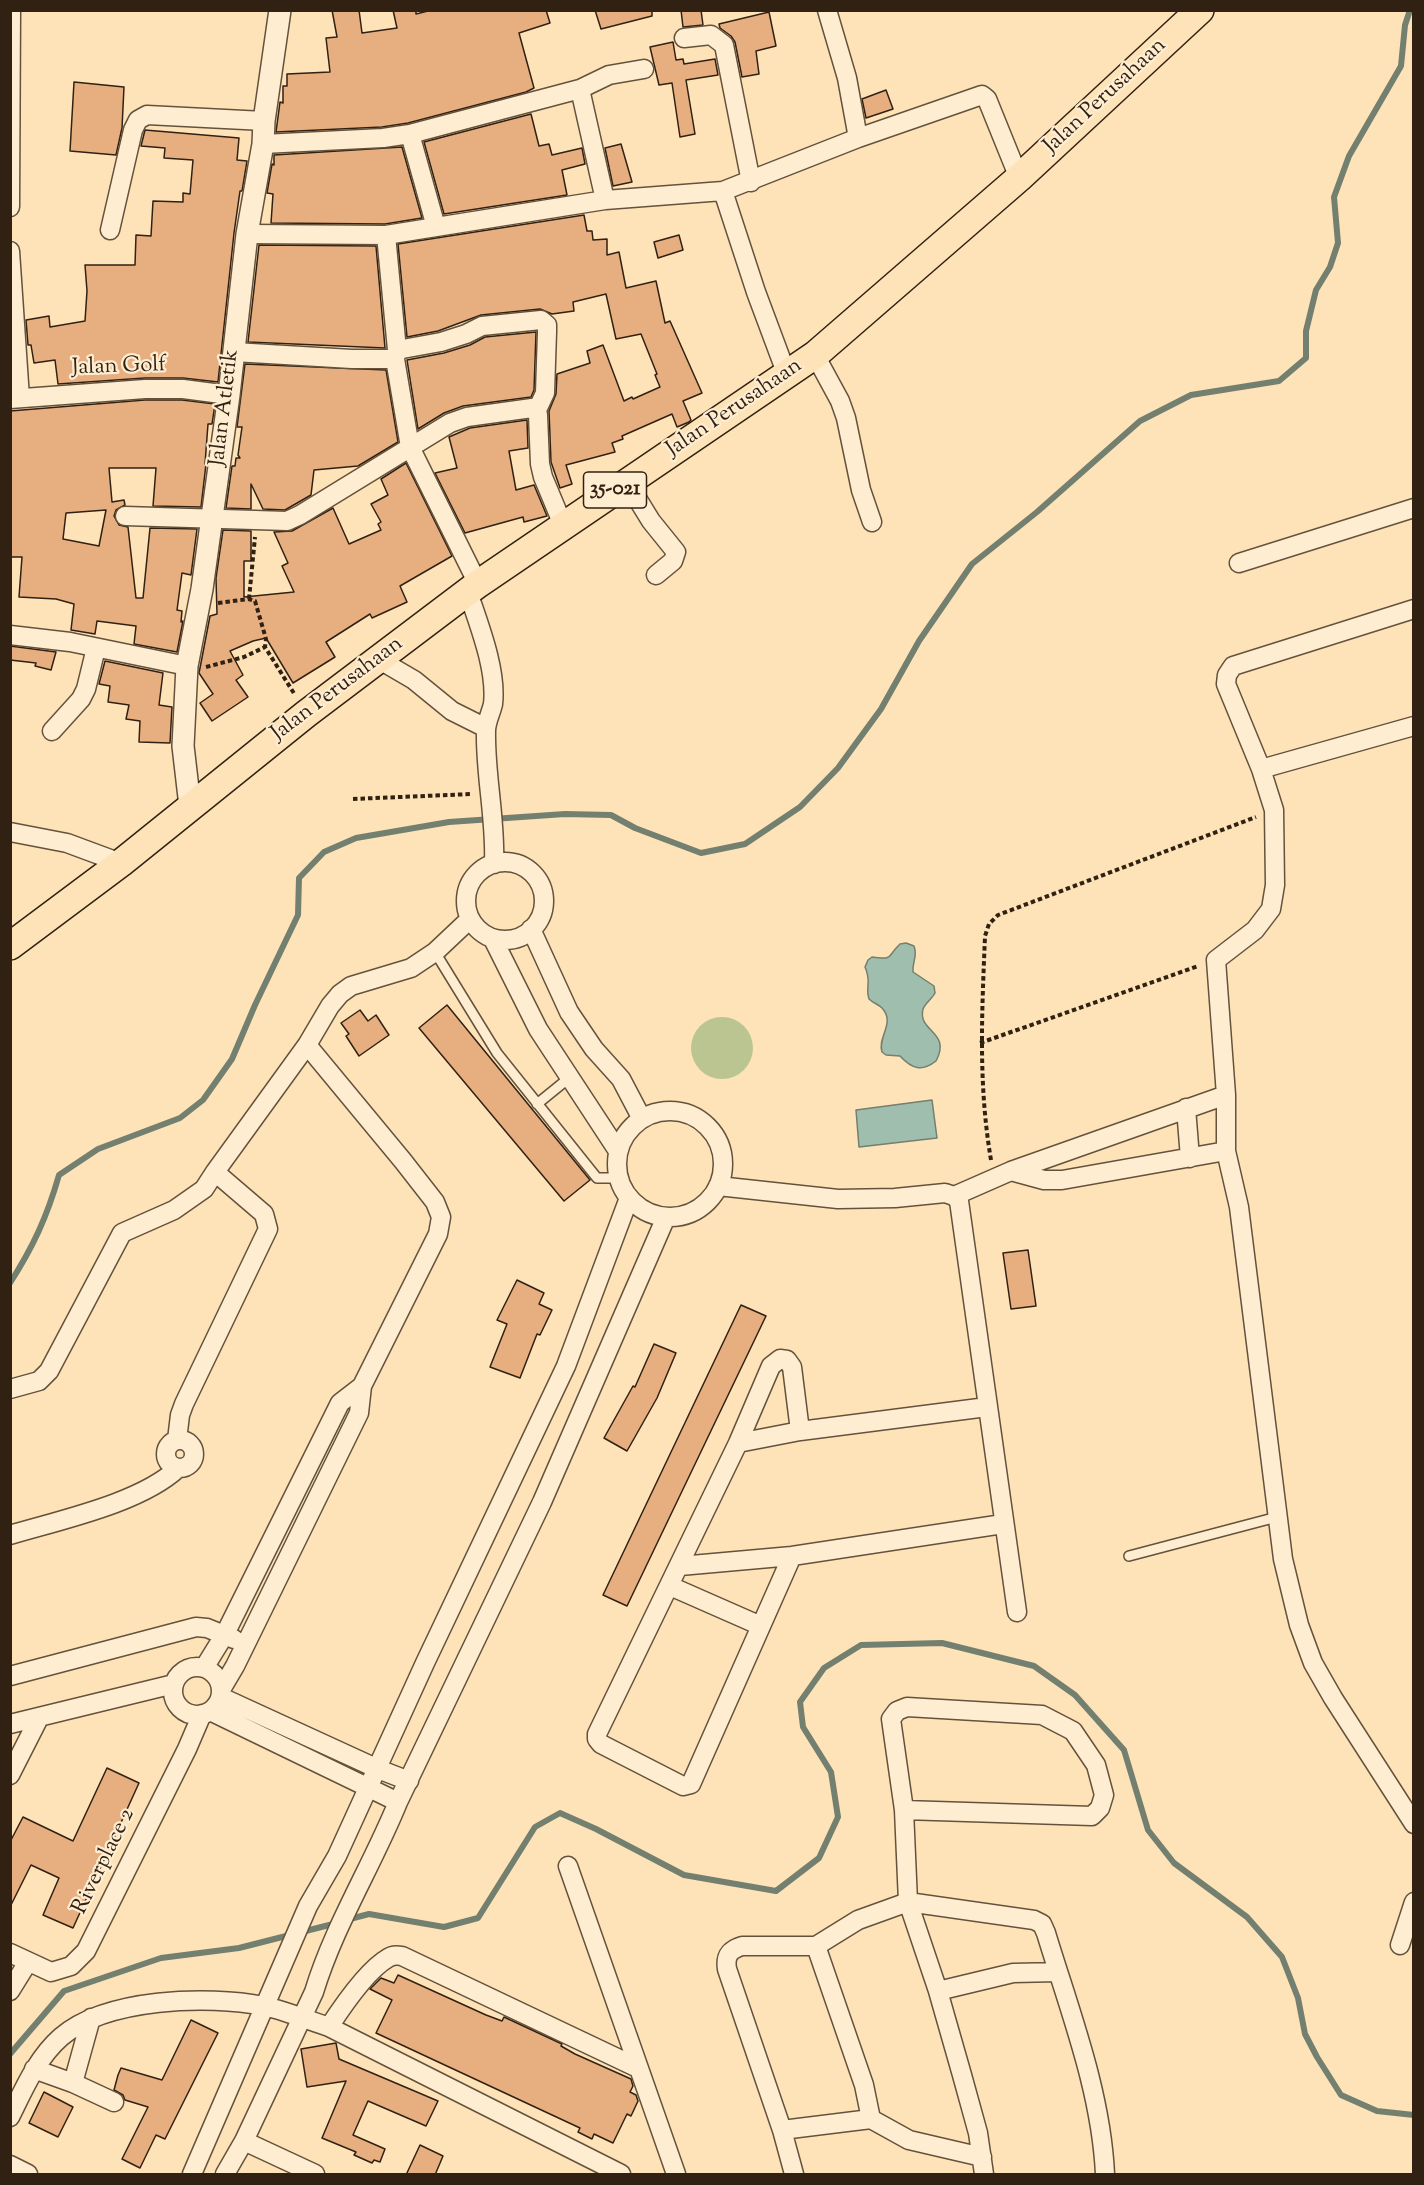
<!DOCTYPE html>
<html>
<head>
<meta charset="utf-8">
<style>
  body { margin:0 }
  #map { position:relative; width:1424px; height:2185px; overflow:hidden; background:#fee3b8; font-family:"Sorts Mill Goudy",serif }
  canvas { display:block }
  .frame { position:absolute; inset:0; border:12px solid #302113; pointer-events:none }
</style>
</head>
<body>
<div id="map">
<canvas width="1424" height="2185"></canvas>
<div class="frame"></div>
</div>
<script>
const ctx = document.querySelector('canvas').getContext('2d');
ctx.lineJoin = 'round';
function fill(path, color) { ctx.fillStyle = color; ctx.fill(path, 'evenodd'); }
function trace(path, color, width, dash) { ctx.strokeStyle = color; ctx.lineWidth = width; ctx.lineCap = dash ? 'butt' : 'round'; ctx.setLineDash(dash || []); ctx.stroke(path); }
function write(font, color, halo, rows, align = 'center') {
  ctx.font = font + ' "Sorts Mill Goudy",serif'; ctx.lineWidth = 4.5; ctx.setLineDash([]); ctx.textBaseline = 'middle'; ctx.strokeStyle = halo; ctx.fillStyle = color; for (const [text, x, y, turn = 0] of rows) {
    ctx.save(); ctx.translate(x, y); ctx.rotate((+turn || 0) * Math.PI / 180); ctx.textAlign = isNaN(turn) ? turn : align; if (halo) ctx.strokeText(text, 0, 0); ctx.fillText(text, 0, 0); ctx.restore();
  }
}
fill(new Path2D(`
  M691 1048a31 31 0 1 1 62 0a31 31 0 1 1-62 0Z`), '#bbc592');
const water = new Path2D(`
  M906 943 914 946C918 956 912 962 913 972L934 986 935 993C932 999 925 1003 923 1009 917 1032 952 1031 936 1061 922 1072 912 1069 900 1056L886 1055 882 1052C877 1037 896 1023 882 1008 878 1004 873 1003 869 999 865 987 872 982 865 967L868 960 872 957C895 960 886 957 900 944Z
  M932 1100 937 1138 859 1147 856 1110Z`);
fill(water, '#a0bead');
trace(water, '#737f6f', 1.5);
trace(new Path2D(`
  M10 1283C33 1247 47 1217 59 1175L98 1149 180 1118 203 1100 232 1059 255 1005 298 915 299 878 324 852 356 838 449 822 565 814 611 815 635 828 701 853 745 844 800 807 838 768 881 709 919 641 972 564 1037 512 1140 421 1191 395 1279 381 1306 358V331L1316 290 1330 267 1338 243 1334 197 1349 156 1401 66 1405 25 1410 10
  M346 1920 369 1914 444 1927 478 1918 535 1827 560 1813 596 1829 684 1875 776 1891 819 1858 838 1817 831 1772 803 1727 800 1702 824 1668 861 1645 942 1643 1034 1666 1075 1695 1124 1750 1148 1830 1174 1863 1247 1917 1282 1957 1298 1998 1305 2034 1317 2057 1341 2095 1377 2111 1414 2115
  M10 2054 64 1991 161 1958 239 1948 337 1923`), '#737f6f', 6);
const building = new Path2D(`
  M332 10H359L362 33 397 28 393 10H416V14L432 10H546L550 23 519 33 534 88 526 92 408 123 382 127 276 132 280 102 283 103V86H287V74L330 72 326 38 337 37Z
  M595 10H652V16L601 29Z
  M681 10H701L703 25 683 27Z
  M769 12 776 46 756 51 759 74 742 77 735 42 731 36 720 28 719 24Z
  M673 42 676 60 683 59 684 64 715 59 718 75 686 80 695 134 680 137 672 83 659 85 650 47Z
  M74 82 124 87 122 128 116 155 70 151Z
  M886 90 893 109 866 118 862 99Z
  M531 114 539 146 549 144 552 155 582 148 585 164 562 170 567 195 444 214 424 142Z
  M145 130 239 138 237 160 247 161 242 191H240L234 233 218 382 183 378H145L58 384 55 360 34 363 31 345H28L26 320 49 316 50 327 85 321 87 291 85 265H135L136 235 151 236 153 201 183 202V193L190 194 193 160 164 158 165 148 141 146Z
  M621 144 632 182 613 186 605 148Z
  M402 147 422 218 385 224 271 223 273 194 267 193 272 164 274 165V155Z
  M584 215 587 231H592L593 240 607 239V255L619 252 626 288 656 281 665 323 670 321 702 393 683 401 691 420 689 422 677 427 672 414 622 436 623 439 612 443 615 452 566 465 572 484 560 488 551 462 549 411 556 394 557 374 590 363 587 351 603 345 624 401 632 397 633 399 660 387 655 375 657 374 641 334 616 339 606 294 573 302 574 311 552 314 540 309 481 315 438 331 407 337 398 244Z
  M679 235 683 250 658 258 654 242Z
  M259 245 376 246 385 348 248 342Z
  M536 332 534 390 531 397 463 406 444 413 418 429 407 360 444 353 470 345 485 337Z
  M245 364 386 370 398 442 358 466 314 470 311 495 285 510 263 509 251 484V509L226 508 232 466H235L236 458H240L238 455 242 427H237Z
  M145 400H182L215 404 212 424H208L205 464H206L201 507 153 506 156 468H109L112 502 124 500 125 505 116 510 114 516 119 525 128 527 136 598H143L150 528 197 529 191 575 182 573 177 610 182 611 181 622 183 621 177 652 134 644 136 626 97 621 95 634 71 630 74 604 56 599 19 597 22 557H10V411ZM106 510 99 546 63 539 66 513Z
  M527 420 528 448 509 451 516 490 534 485 547 516 524 522 523 517 465 533 435 473 457 468 449 437 470 428Z
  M406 463 452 556 400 586 407 602 372 618 370 614 326 642 335 657 293 683 266 638 253 641 230 651 243 675 236 680 248 697 212 721 200 703 213 694 199 673 200 668 210 616 217 614 216 578 223 530 251 531V561H244V597L294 592 282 566 288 563 274 532 292 531 333 508 349 544 381 530 378 524 381 522 371 504 388 495 381 479Z
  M10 646 56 652 51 670 35 666 36 663 10 660Z
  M105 661 163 673 159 705 172 707 170 743 139 742 140 721 126 719 129 705 108 702 110 686 99 684Z
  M447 1005 590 1180 564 1201 419 1028Z
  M360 1010 368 1021 376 1015 389 1035 359 1056 346 1036 349 1034 341 1023Z
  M1028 1250 1036 1306 1011 1309 1003 1253Z
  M517 1280 544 1293 539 1304 552 1310 540 1335 537 1334 520 1378 490 1367 507 1324 497 1320Z
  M741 1305 766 1316 627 1606 603 1595Z
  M654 1344 676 1353 657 1398 627 1451 604 1438 633 1386 635 1387Z
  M107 1768 139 1783 73 1928 43 1915 59 1878 31 1865 10 1907V1842L23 1817 73 1841Z
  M398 1975 486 2015 502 2021 504 2017 562 2044 561 2046 575 2054 631 2079 633 2086 630 2092 636 2095 638 2101 631 2116 627 2114 613 2143 594 2134 592 2139 578 2132 580 2128 376 2033 392 2000 370 1989 381 1978 394 1983Z
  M191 2020 218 2033 165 2139 156 2135 140 2168 122 2159 148 2107 125 2100 123 2095 114 2090 118 2075 121 2068 162 2080Z
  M336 2043 339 2059 438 2101 426 2126 368 2101 353 2135 385 2149 380 2162 374 2160 372 2163 354 2155 356 2152 322 2138 346 2081 307 2087 301 2049Z
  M44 2092 73 2107 58 2137 29 2123Z
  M420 2145 443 2156 435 2175H406Z`);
fill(building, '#e7ae80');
trace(building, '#302113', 1.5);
const service = new Path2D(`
  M435 952 497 1053 597 1178H619
  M537 1104 569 1078
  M1129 1556 1277 1517`);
const minor = new Path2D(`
  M827 10 847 78 858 138
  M684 38 711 35 724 45 751 182
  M580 89 605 200
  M410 134 436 227
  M263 144 383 138 410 134 580 89 609 75 644 69
  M723 191 756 292 787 375
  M10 207 11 10
  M110 230 133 130 138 120 147 115 264 121
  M247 234 386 235 605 200 723 191 858 138 982 95 987 99 1019 178
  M386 235 397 350 395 359 410 447 478 584
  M10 251 20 398
  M397 350 441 342 466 334 482 326 541 320 547 325V332L545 393 537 410
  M234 352 352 359H395
  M815 355 840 401 846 418 861 490 872 522
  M10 399 145 389H183L229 395
  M627 482 651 521 676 552 673 561 656 575
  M125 516 287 521 300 515 450 423 467 417 532 408 537 410 538 415 540 464 543 477 563 525
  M1239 563 1414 508
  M468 592C479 625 497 670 493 704 491 713 486 722 486 731 485 775 496 819 494 864
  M10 635 70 642 187 666
  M378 659 414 680 452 711 486 728
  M52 731 81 699 86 689 96 648
  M1261 769 1414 726
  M10 832 67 843 121 863
  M466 901a39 39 0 1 1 78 0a39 39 0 1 1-78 0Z
  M531 929 569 1012 594 1049 621 1079 642 1119
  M493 939 538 1029 618 1151
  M1226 1095 1216 960 1255 930 1271 909 1275 885 1274 810 1261 769 1226 684 1227 675 1233 666 1414 609
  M1186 1108 1190 1158
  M617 1164a53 53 0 1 1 106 0a53 53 0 1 1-106 0Z
  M1011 1171 1044 1180H1062L1226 1151 1239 1207 1283 1559 1299 1625 1313 1663 1333 1698 1414 1824
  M718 1186 838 1199 895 1198 945 1193 954 1196 959 1201 1017 1612
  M954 1196 1011 1171 1226 1095V1151
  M10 1389 39 1381 49 1371 122 1233 174 1210 204 1189 215 1172
  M166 1454a14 14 0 1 1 28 0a14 14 0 1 1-28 0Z
  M177 1440 180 1415 184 1404 268 1229 264 1214 215 1172 307 1045 330 1006 340 994 351 986 411 968 435 952 470 919
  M738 1443 800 1431 987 1407
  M10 1535C60 1520 141 1503 178 1468
  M792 1556 691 1784 683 1786 601 1744 597 1739V1734L738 1443 771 1366 780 1359 787 1360 792 1367 800 1431
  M680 1566 792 1556 1003 1524
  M670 1586 761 1626
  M173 1691a24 24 0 1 1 48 0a24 24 0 1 1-48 0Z
  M204 1668 225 1634 340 1403 362 1386
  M10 1676 196 1627 207 1628 234 1639
  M222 1688 235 1666 359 1413 362 1386 438 1234 441 1217 435 1202 403 1161 307 1045
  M221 1697 378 1769 409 1781
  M210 1711 398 1802
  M10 1724 174 1684
  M10 1775 39 1718
  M904 1810 1092 1816 1100 1808 1104 1795 1096 1765 1073 1731 1042 1715 907 1707 897 1711 891 1719 904 1810 908 1902 938 1991 962 2075 978 2133 984 2174
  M568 1866 676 2174
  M1400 1945 1414 1902
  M816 1946 864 2085 871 2119
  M10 1953 51 1972 71 1966 86 1951 187 1749 202 1714
  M10 1991 28 1962
  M938 1991 1013 1973 1058 1972
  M329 2027 621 2174
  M34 2069 73 2083 114 2102
  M73 2083 91 2018
  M10 2117C24 2089 37 2058 61 2037 106 1998 208 1995 264 2006 286 2011 308 2020 329 2027 342 2007 367 1970 388 1958 392 1955 397 1955 402 1956L638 2068
  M782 2130 871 2119 909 2140 982 2157
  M244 2141 315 2174
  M10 2165 28 2174
  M192 2174 308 1906 337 1856 425 1663 566 1366 629 1198
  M225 2174 244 2141 314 1992C334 1926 372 1866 398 1802L542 1502 666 1217
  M794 2174 782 2130 727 1969C725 1956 729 1950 742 1946H816L858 1920 908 1902 1034 1920 1042 1924 1046 1933C1070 2012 1101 2091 1105 2174`);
const tertiary = new Path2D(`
  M190 806 183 746 187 666 202 589 212 517 229 395 247 234 263 144 264 121 280 10`);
const primary = new Path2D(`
  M10 946 121 863 306 714 478 584 815 355 1019 178 1200 10`);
trace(service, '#64523c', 12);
trace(minor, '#64523c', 21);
trace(tertiary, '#64523c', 24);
trace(primary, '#302113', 30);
trace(new Path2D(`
  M249 599 255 537
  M218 603 249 599 255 601 266 639 265 647 295 695
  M206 667 244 657 265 647
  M353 799 472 794
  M980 1043 1198 966
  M991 1160C978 1084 982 1012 985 936L989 924 998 915 1256 817`), '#302113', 4, [4.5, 3]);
trace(service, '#feedd1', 9);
trace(minor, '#feedd1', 18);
trace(tertiary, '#feedd1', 21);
trace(primary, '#fee3b8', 27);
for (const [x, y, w] of [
  [615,490,63]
]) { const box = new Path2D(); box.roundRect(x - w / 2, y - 18, w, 36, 4.5); ctx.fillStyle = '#feedd1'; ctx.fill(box); trace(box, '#302113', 1.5); }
write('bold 21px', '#302113', null, [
  ["35-021",615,490]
]);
write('22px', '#302113', '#feedd1', [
  ["Jalan Perusahaan",1106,97,-43],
  ["Jalan Golf",119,368,-2],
  ["Jalan Atletik",226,408,-83],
  ["Jalan Perusahaan",735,409,-34],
  ["Jalan Perusahaan",338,690,-37],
  ["Riverplace 2",105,1862,-64]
]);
</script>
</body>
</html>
